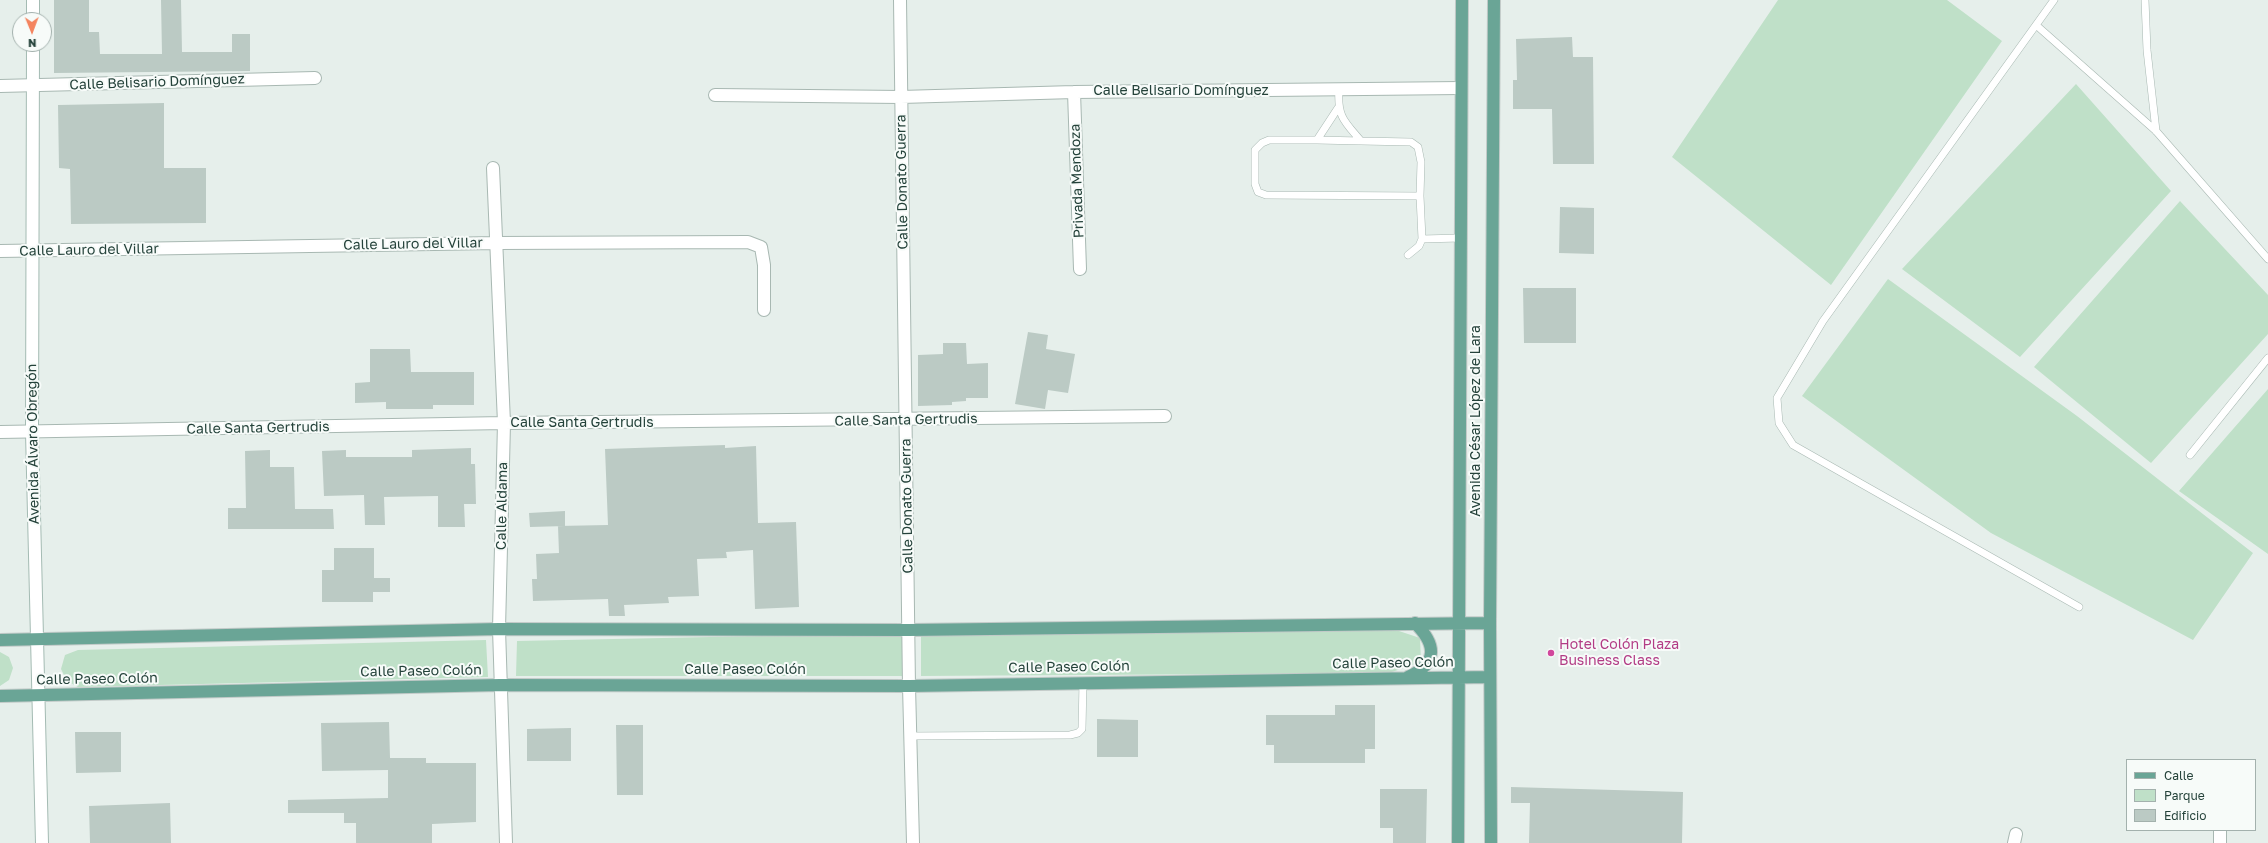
<!DOCTYPE html>
<html>
<head>
<meta charset="utf-8">
<style>
  body { margin:0 }
  #map { position:relative; width:2268px; height:843px; overflow:hidden; background:#e6efeb; font-family:"Golos Text",sans-serif }
  canvas { display:block }
  .legend { position:absolute; left:2126px; top:759px; width:130px; height:72px; box-sizing:border-box; background:#f7fbf9; border:1px solid #a3b1ad; margin:0; padding:5px 7px; list-style:none; font-size:12px; color:#24423a }
  .legend li { display:flex; align-items:center; gap:8px; height:20px }
  .legend b { width:20px; border:1px solid #a3b1ad }
  .north { position:absolute; left:12px; top:12px; width:40px; height:40px; box-sizing:border-box; background:#f7fbf9; border:1px solid #a3b1ad; border-radius:50%; rotate:179deg; font-size:11px; font-weight:700; line-height:16px; text-align:center; color:#24423a }
  .north::after { content:''; display:block; margin:auto; width:14px; height:18px; background:#f4845f; clip-path:polygon(50% 0,100% 100%,50% 72%,0 100%) }
</style>
</head>
<body>
<div id="map">
<canvas width="2268" height="843"></canvas>
<ul class="legend">
<li><b style="height:5px;background:#6aa596"></b>Calle</li>
<li><b style="height:11px;background:#bfe0c8"></b>Parque</li>
<li><b style="height:11px;background:#bbcac4"></b>Edificio</li>
</ul>
<div class="north">N</div>
</div>
<script>
const ctx = document.querySelector('canvas').getContext('2d');
ctx.lineJoin = 'round';
function fill(path, color) { ctx.fillStyle = color; ctx.fill(path, 'evenodd'); }
function trace(path, color, width, dash) { ctx.strokeStyle = color; ctx.lineWidth = width; ctx.lineCap = dash ? 'butt' : 'round'; ctx.setLineDash(dash || []); ctx.stroke(path); }
function write(font, color, halo, rows, align = 'center') {
  ctx.font = font + ' "Golos Text",sans-serif'; ctx.lineWidth = 4; ctx.setLineDash([]); ctx.textBaseline = 'middle'; ctx.strokeStyle = halo; ctx.fillStyle = color; for (const [text, x, y, turn = 0] of rows) {
    ctx.save(); ctx.translate(x, y); ctx.rotate((+turn || 0) * Math.PI / 180); ctx.textAlign = isNaN(turn) ? turn : align; if (halo) ctx.strokeText(text, 0, 0); ctx.fillText(text, 0, 0); ctx.restore();
  }
}
fill(new Path2D(`
  M1778 0H1947L2002 41 1831 285 1672 157Z
  M2076 84 2171 191 2020 357 1902 269Z
  M2180 201 2268 295V334L2151 463 2034 367Z
  M1888 279 2077 416 2253 553 2193 640 1991 533 1802 396Z
  M2268 389V554L2179 491Z
  M1390 628 1420 638 1421 662 1389 673 921 676V633Z
  M903 633V676H516L517 641Z
  M486 640 488 677 78 687 67 681 61 669 65 655 78 650Z
  M0 652 9 657 13 668 9 680 0 686Z`), '#bfe0c8');
fill(new Path2D(`
  M54 0H89V32H99L100 54H162L161 0H181L182 52H232V34H250V71L54 73Z
  M1572 37 1573 57H1593L1594 164H1553L1552 109H1513V80H1517L1516 39Z
  M164 103V168H206V223L71 224 70 169 59 168 58 105Z
  M1560 207 1594 208V254L1559 253Z
  M1523 288H1576V343H1524Z
  M1028 332 1048 335 1046 349 1075 354 1068 393 1048 390 1045 409 1015 404Z
  M943 343H966L967 364 988 363V398H966V401L952 402V405L918 406V355L943 354Z
  M370 349H410L411 372H474V405H433V409H386V402L355 403V383L370 382Z
  M725 445V448L756 446 758 523 796 522 799 607 755 609 753 550 726 552 727 558 697 559 699 596 668 597 669 603 624 605 625 616H609L608 599 533 601 532 579H537L536 554 559 553 558 526 608 525 605 449Z
  M471 448V464H475L476 504H464L465 527H438V496L384 497 385 525H365L364 495 324 496 322 451 346 450V457H412V450Z
  M270 450V467H294L295 509H333L334 529H228V508H246L245 451Z
  M565 511V526L530 527 529 513Z
  M334 548H374V578H390V592H373V602H322V570H334Z
  M1335 705H1375V749H1365V763H1274V745H1266V715H1335Z
  M1097 719 1138 720V757H1097Z
  M389 722 390 758H426V763H476V822L432 824V843H356V823H344V813H288V800L388 798V770L322 771 321 723Z
  M616 725H643V795H617Z
  M571 728V761H527V729Z
  M75 732H121V772L76 773Z
  M1511 787 1683 792 1682 843H1529L1530 803H1511Z
  M1380 789H1427L1426 843H1393V828H1380Z
  M170 803 171 843H90L89 806Z`), '#bbcac4');
const lane = new Path2D(`
  M2054 0 1823 321 1777 398 1779 423 1793 445 2079 607
  M2145 0 2147 50 2156 131
  M2036 25 2156 131 2268 259
  M1339 90C1337 117 1345 122 1361 141L1411 142 1418 147 1421 162 1420 196 1422 239 1419 246 1408 255
  M1338 108 1317 140H1269L1262 143 1255 150V184L1258 192 1266 195 1420 196
  M1317 140 1361 141
  M1422 239 1460 238
  M2190 455 2268 358
  M910 736 1070 735 1078 733 1082 729 1083 682`);
const street = new Path2D(`
  M900 0 909 686 913 843
  M0 86 315 78
  M1074 92 1080 269
  M715 95 901 97 1074 92 1461 88
  M493 168 504 423 499 629 506 843
  M0 251 496 243 748 242 761 247 764 265V310
  M0 432 504 423 1165 416
  M2014 843 2016 834
  M2220 843V830`);
const secondary = new Path2D(`
  M33 0V20
  M33 44 32 432 42 843`);
const primary = new Path2D(`
  M0 640 499 629 908 630 1490 623
  M1408 677C1439 663 1436 644 1415 623
  M0 696 500 685 909 686 1490 677
  M1458 843 1462 0
  M1491 843 1490 623 1494 0`);
trace(lane, '#a8b8b2', 8);
trace(street, '#a8b8b2', 14);
trace(secondary, '#a4bbb3', 14);
trace(primary, '#c2cac8', 14);
trace(lane, '#fff', 7);
trace(street, '#fff', 12);
trace(secondary, '#fff', 12);
trace(primary, '#6aa596', 12);
for (const [x, y, r, color] of [
  [1551,653,4,"#d1479c"]
]) { const dot = new Path2D(); dot.arc(x, y, r, 0, 2 * Math.PI); ctx.fillStyle = color; ctx.fill(dot); trace(dot, '#f7fbf9', 1.5); }
write('14px', '#24423a', '#f7fbf9', [
  ["Calle Belisario Domínguez",157,82,-2],
  ["Calle Belisario Domínguez",1181,91],
  ["Privada Mendoza",1077,181,-92],
  ["Calle Donato Guerra",902,182,-91],
  ["Calle Lauro del Villar",413,244,-1],
  ["Calle Lauro del Villar",89,250,-1],
  ["Calle Santa Gertrudis",906,420,-1],
  ["Avenida César López de Lara",1476,421,-90],
  ["Calle Santa Gertrudis",582,423],
  ["Calle Santa Gertrudis",258,428,-1],
  ["Avenida Álvaro Obregón",33,444,-91],
  ["Calle Aldama",502,506,-89],
  ["Calle Donato Guerra",907,506,-91],
  ["Calle Paseo Colón",1393,663,-1],
  ["Calle Paseo Colón",1069,667,-1],
  ["Calle Paseo Colón",745,670],
  ["Calle Paseo Colón",421,671,-1],
  ["Calle Paseo Colón",97,679,-1]
]);
write('14px', '#b23c85', '#f7fbf9', [
  ["Hotel Colón Plaza",1559,645],
  ["Business Class",1559,661]
], 'left');
</script>
</body>
</html>
